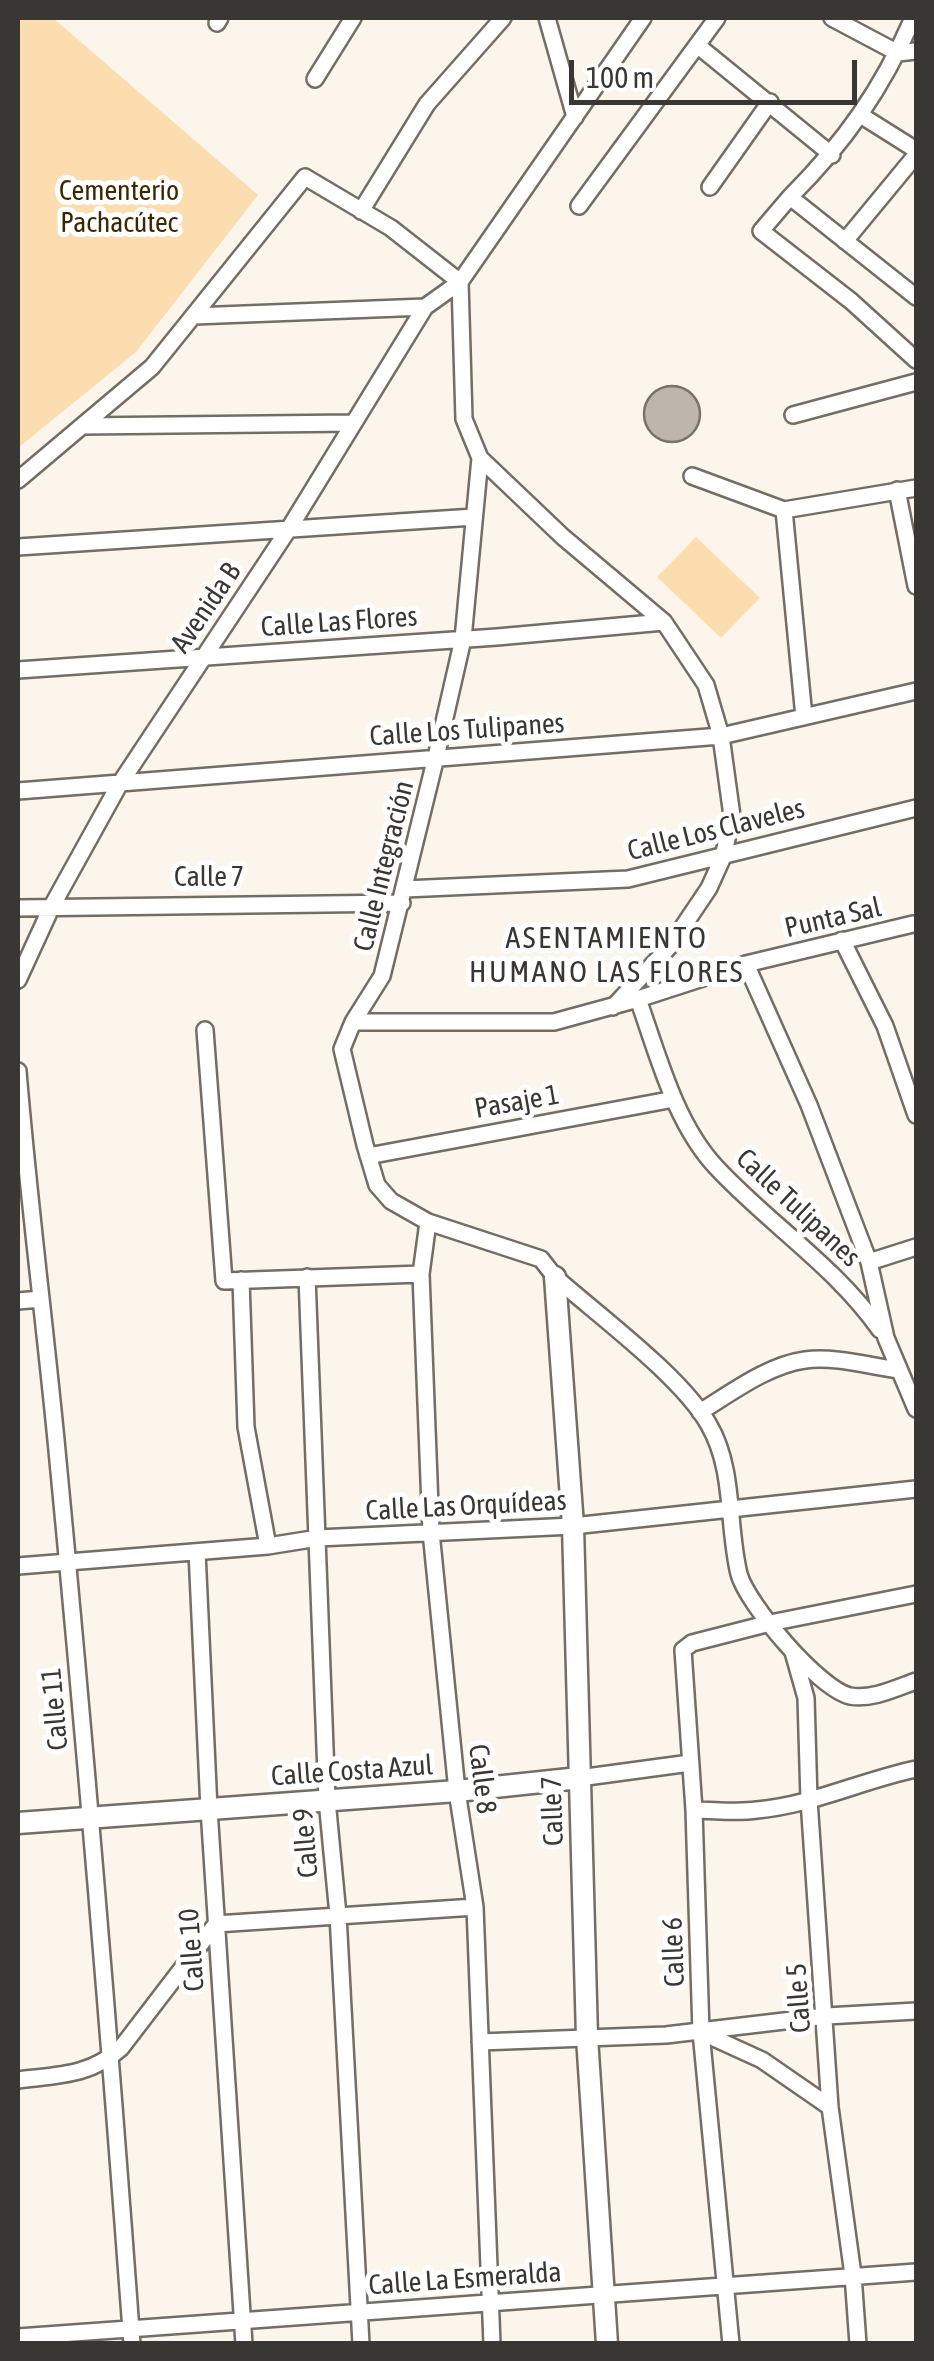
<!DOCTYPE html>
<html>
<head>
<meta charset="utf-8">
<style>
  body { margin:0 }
  #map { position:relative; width:934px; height:2361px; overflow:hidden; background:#fbf5eb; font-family:"Asap Condensed",sans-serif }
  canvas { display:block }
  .frame { position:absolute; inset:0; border:20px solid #393733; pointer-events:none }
  .scale { position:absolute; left:569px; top:60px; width:288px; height:45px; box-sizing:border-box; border:5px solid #393733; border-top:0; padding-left:12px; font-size:30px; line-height:35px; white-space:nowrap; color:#393733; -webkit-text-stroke:8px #fff; paint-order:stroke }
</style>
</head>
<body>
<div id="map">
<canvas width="934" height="2361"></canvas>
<div class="frame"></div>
<div class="scale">100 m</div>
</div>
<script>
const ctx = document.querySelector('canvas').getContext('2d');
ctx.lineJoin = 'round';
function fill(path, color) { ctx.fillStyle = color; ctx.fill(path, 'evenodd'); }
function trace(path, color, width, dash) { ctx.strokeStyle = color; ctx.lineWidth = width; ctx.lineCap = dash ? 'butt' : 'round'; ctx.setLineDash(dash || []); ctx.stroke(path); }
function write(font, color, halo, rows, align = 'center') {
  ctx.font = font + ' "Asap Condensed",sans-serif'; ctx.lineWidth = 10; ctx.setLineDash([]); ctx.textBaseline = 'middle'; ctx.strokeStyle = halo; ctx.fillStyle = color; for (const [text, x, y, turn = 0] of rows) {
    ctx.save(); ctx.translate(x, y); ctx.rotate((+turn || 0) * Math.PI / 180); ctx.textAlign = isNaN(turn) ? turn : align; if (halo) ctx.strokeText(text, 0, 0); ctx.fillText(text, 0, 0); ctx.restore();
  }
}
fill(new Path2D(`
  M18 18H53L258 195 136 352 18 448Z
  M696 537 760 598 721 638 657 577Z`), '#fcddaf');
const building = new Path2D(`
  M644 414a28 28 0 1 1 56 0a28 28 0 1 1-56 0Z`);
fill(building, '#bcb6ad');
trace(building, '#78726a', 2.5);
const minor = new Path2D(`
  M547 18 575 117
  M832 18 898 53 916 51
  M913 18C882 89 845 142 790 197L916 297
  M217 23 220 18
  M697 45 832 155
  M315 79 353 18
  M862 116 916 150
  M710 187 770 102
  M790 197 761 231 851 301 916 360
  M579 206 717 18
  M361 211 427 104 503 18
  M845 241 916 155
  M460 282 464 419 480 458 563 537 664 622 706 685 721 736 732 816 723 857 709 888 670 946 613 1007
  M194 316 425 307
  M793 415 916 382
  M82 426 354 423
  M480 458 463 639 436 757 382 976 353 1022 342 1049 365 1145 377 1185 391 1201 428 1222 541 1259 555 1277C599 1316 682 1377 709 1425 735 1470 727 1525 739 1574 747 1604 819 1689 850 1696 872 1700 896 1688 916 1681
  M692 476 784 510 916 488
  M18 480 152 367 305 177 391 228 460 282
  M897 490 916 586
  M784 510 804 717
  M18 547 474 517
  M18 670 497 637 664 622
  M18 791 721 736 916 691
  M405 889 628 879 916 808
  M18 908 402 903
  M842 940 885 1026 916 1115
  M746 964 809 1105 869 1262 886 1338 916 1409
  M18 980 52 906 119 785 290 527 425 307 460 282 643 18
  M638 999C658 1055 675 1123 716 1167 769 1224 835 1266 880 1330
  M353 1022H554L638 999 746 964 913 924
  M205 1030 224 1281 421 1274
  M18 1071C28 1194 44 1317 56 1440 85 1741 110 2042 132 2344
  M368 1156 674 1099
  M428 1222 421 1274 431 1532 457 1791 475 1907 492 2344
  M869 1262 916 1247
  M307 1277 327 1800 338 1915 361 2344
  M241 1280 246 1427 268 1546
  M18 1301 41 1299
  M700 1412C731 1393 768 1365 805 1360 835 1356 869 1366 899 1370
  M197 1552 209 1809 244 2344
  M18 1566 268 1546 318 1538 573 1526 916 1489
  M793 1652 806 1698 809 1800 830 2107 853 2275 858 2344
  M579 1778 690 1763
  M694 1810C715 1810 737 1813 757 1810 812 1805 863 1780 916 1769
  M705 2034 762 2060 830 2107
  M480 2042 666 2035 826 2016 916 2011
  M18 2080C58 2075 90 2076 121 2048L216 1924 475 1907
  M18 2337 916 2272
  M731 2344 701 2032 694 1810 683 1650 692 1643 770 1623 916 1594`);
const tertiary = new Path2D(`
  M555 1277 573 1526 587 2037 607 2344
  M18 1823 457 1791 579 1778`);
trace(minor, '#736d65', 20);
trace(tertiary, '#736d65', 25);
trace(minor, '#fff', 15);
trace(tertiary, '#fff', 20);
write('28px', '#3d2700', '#fff', [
  ["Cementerio",119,191],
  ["Pachacútec",119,223]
]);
write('28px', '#393733', '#fff', [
  ["Avenida B",206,608,-56],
  ["Calle Las Flores",339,622,-4],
  ["Calle Los Tulipanes",467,730,-4],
  ["Calle Los Claveles",716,830,-14],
  ["Calle Integración",384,866,-76],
  ["Calle 7",209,877],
  ["Punta Sal",833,918,-13],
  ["Pasaje 1",517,1102,-10],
  ["Calle Tulipanes",798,1208,43],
  ["Calle Las Orquídeas",466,1506,-3],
  ["Calle 11",55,1709,-95],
  ["Calle Costa Azul",352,1771,-4],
  ["Calle 8",482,1779,83],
  ["Calle 7",553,1811,-92],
  ["Calle 9",306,1843,-95],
  ["Calle 10",192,1950,-94],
  ["Calle 6",674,1952,-92],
  ["Calle 5",799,1998,-94],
  ["Calle La Esmeralda",465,2279,-4]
]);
ctx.letterSpacing = '2.5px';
write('30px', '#393733', '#fff', [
  ["ASENTAMIENTO",607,939],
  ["HUMANO LAS FLORES",607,973]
]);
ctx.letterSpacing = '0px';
</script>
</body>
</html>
